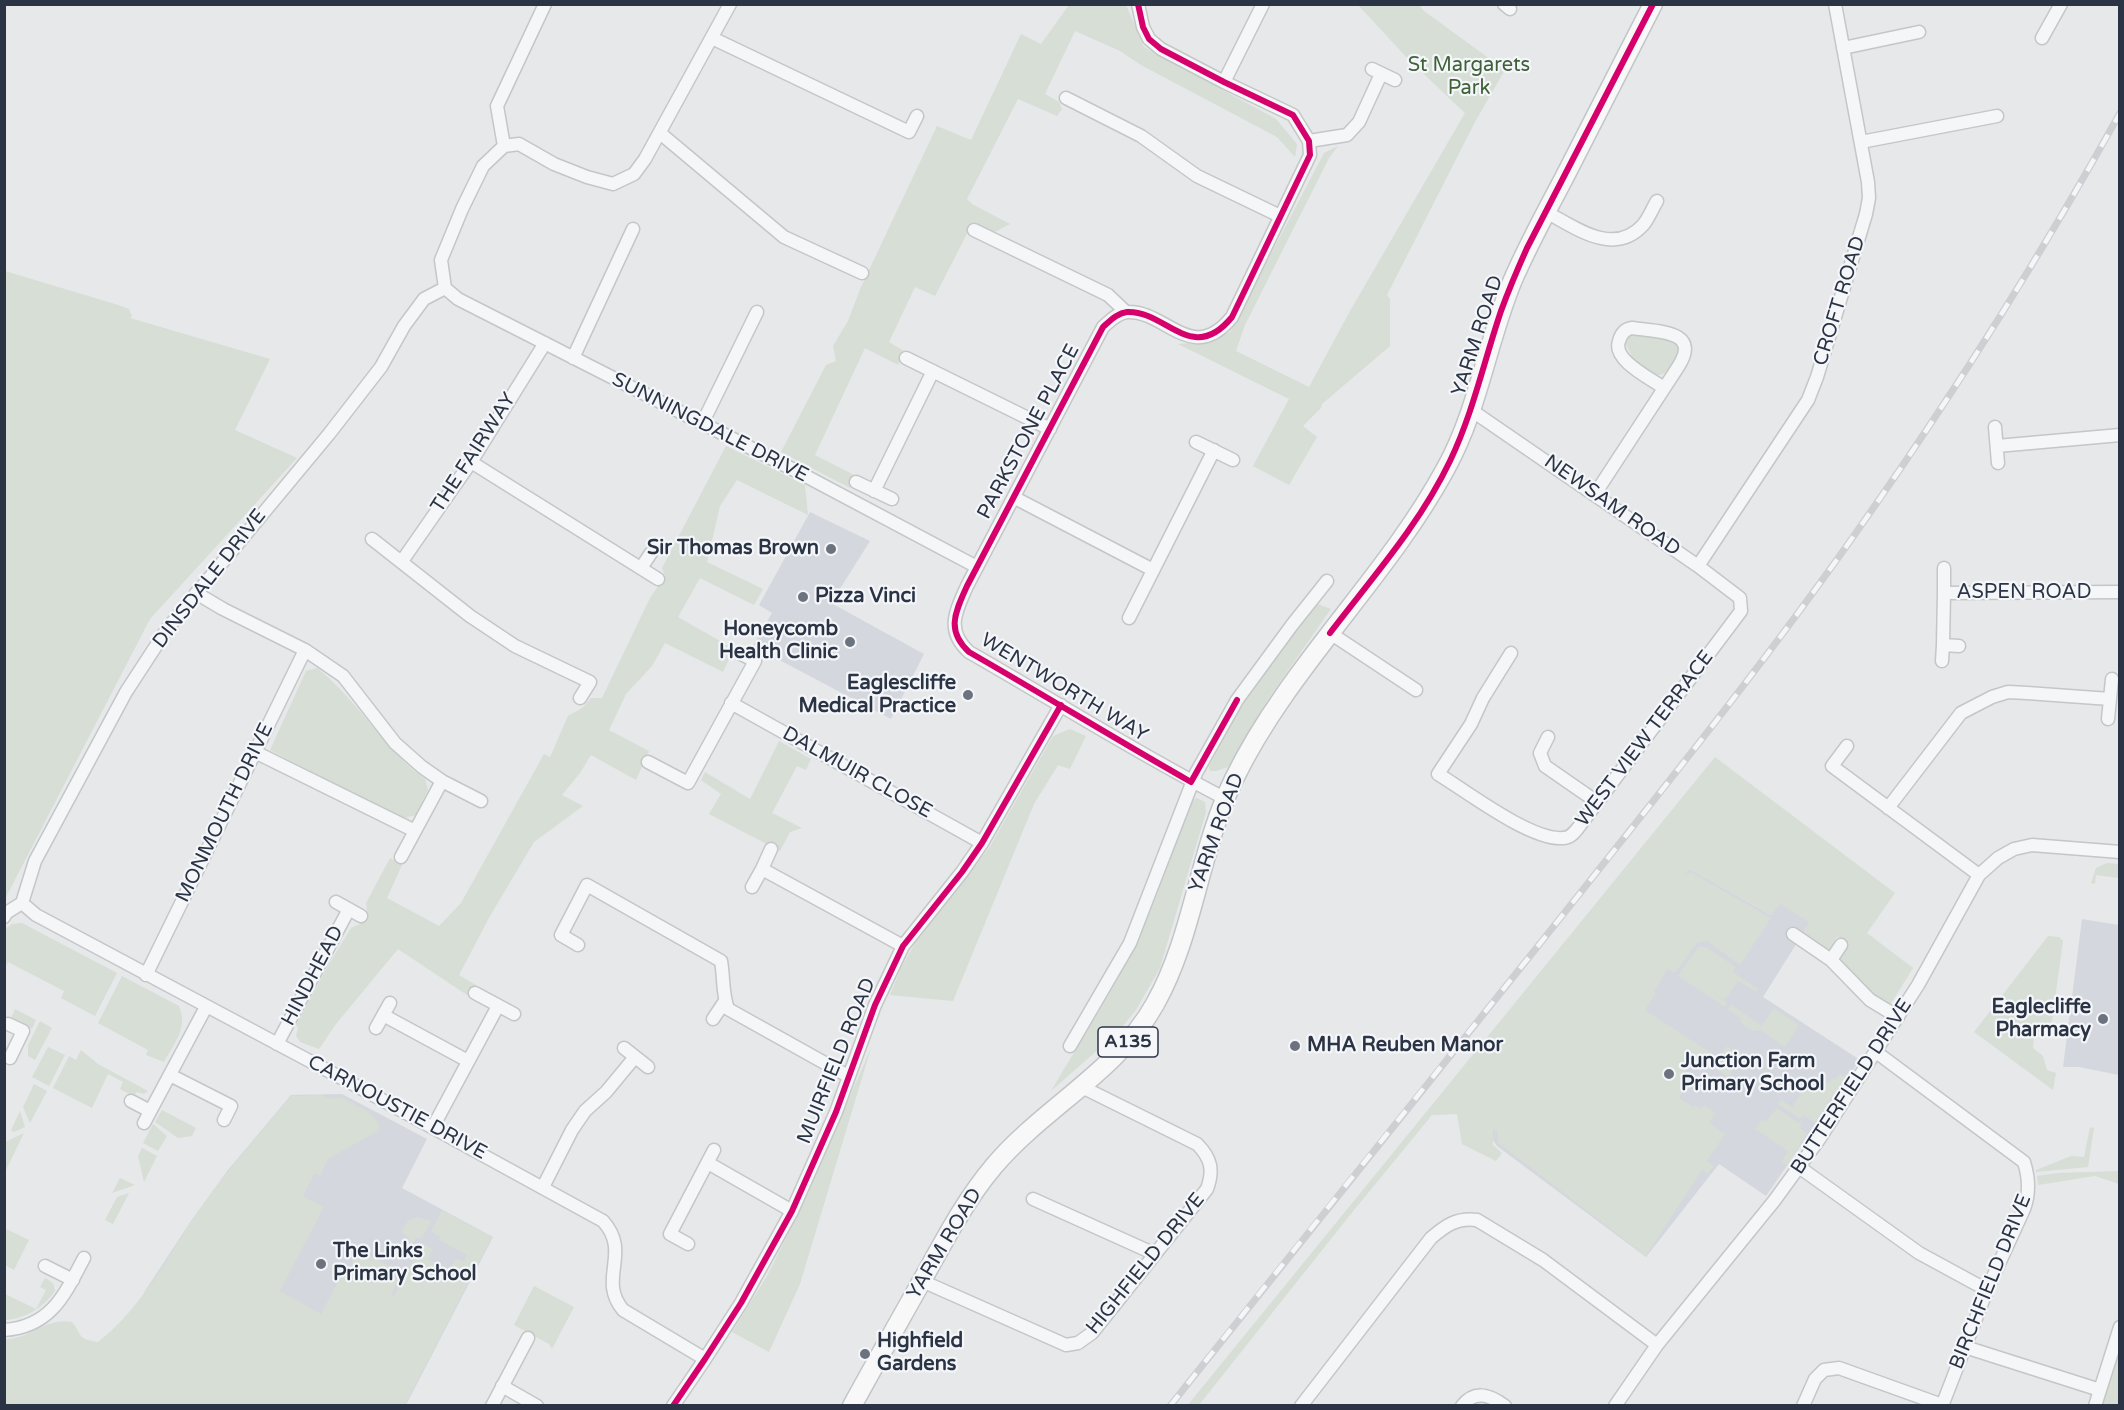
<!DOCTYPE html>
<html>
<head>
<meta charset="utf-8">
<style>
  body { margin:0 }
  #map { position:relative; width:2124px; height:1410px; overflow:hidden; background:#e6e8ea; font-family:"Varela Round",sans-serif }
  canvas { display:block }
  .frame { position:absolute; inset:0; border:6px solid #2b3445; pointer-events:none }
</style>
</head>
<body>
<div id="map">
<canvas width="2124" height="1410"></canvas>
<div class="frame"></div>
</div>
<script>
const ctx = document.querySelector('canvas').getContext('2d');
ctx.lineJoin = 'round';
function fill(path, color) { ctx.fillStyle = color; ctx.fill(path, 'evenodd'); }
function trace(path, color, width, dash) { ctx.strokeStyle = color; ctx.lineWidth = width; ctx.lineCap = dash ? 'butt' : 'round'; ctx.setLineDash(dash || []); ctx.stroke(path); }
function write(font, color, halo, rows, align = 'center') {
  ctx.font = font + ' "Varela Round",sans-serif'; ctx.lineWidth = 4.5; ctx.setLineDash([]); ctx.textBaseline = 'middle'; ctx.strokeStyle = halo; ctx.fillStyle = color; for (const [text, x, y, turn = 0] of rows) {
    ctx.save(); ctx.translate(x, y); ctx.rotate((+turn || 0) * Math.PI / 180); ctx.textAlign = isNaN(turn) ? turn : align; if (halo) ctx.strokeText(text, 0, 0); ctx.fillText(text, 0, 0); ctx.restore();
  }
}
fill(new Path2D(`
  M810 512 870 541 831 603 924 654 891 719 753 646 772 613 759 605Z
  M1690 869 1771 915 1780 903 1810 922 1763 997 1860 1060 1766 1196 1719 1164 1646 1257 1497 1146 1476 1115 1477 1089 1679 875Z
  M2082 919 2119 925V1075L2079 1067H2063Z
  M342 1094 427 1139 402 1188 493 1237 406 1405 96 1406 145 1291 191 1221 228 1170 291 1095Z`), '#d4d7dd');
fill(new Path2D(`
  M1069 5H1126L1144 47 1276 119 1297 144 1295 157 1277 137 1141 65 1120 51 1075 31 1045 94 1059 102 1062 109 1057 116 1018 99 967 199 972 204 1010 224 995 232 973 222 935 296 915 287 889 342 904 351 898 365 865 348 815 455 856 476 850 488 781 452 826 365 836 361 833 346 848 321 861 287 937 126 971 140 1021 34 1041 44Z
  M1358 5H1419L1424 11 1505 70 1475 122 1387 295 1390 299V346L1322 404 1321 408 1303 426 1317 437 1289 485 1253 466 1289 399 1178 344 1208 342 1230 332 1324 153 1338 146 1329 158 1245 325 1236 351 1309 387 1350 311 1465 113 1410 61Z
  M5 271 115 304 129 309 132 316 130 318 270 359 235 430 297 458 150 619 5 899Z
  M1633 334 1671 340 1680 347C1675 375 1653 387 1634 360 1631 355 1628 348 1625 343L1628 337Z
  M726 446 805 485 808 515 737 480 720 506 707 562 763 589 754 605 700 578 678 617 734 649 723 672 665 643 652 666 626 694 609 730 649 751 636 780 591 755 580 773 562 795 583 806 534 842 490 916 459 975 476 985 470 997 398 949 336 1024 319 1049 300 1042 296 1036 298 1028 296 1025 329 964 351 928 360 924 367 912 366 903 390 858 402 865 387 898 439 926 461 903 544 754 550 757 568 716 582 708 591 698H602L650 598 665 576 662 568Z
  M1318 604 1331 609 1266 702 1228 767 1216 771H1210L1209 767C1237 707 1274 653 1318 604Z
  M317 668C358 700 383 749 425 779L428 790 416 815 401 819 270 750 306 671Z
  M1070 729 1086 736 1070 769 1058 765 1034 804 953 1001 890 995 901 968 922 931 989 848 1053 736Z
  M779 741 811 759 806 770 797 766 772 813 802 828 790 832 780 851 709 814 721 794 701 780 705 772 750 799Z
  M1715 757 1895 893 1867 933 1913 968 1890 1005 1866 992 1840 959 1848 946 1837 937 1828 951 1802 934 1809 922 1780 904 1771 915 1690 869 1683 876 1691 872 1771 918 1740 965 1707 941 1697 943 1675 973 1668 969 1654 991 1656 993 1645 1010 1719 1058 1727 1046 1742 1056 1738 1062 1732 1060 1729 1056H1725L1723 1061H1716V1063L1723 1064 1726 1068H1730L1732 1063 1737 1064 1728 1077 1713 1067 1715 1064 1705 1058 1699 1066 1692 1062 1680 1079 1687 1084 1679 1098 1693 1107 1695 1105 1701 1109 1704 1105 1716 1113 1709 1123 1725 1134 1707 1161 1714 1166 1707 1174 1702 1170 1646 1256 1498 1143V1132L1493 1128V1145L1502 1153 1496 1161 1462 1144 1457 1114 1432 1115 1350 1215 1199 1405 1187 1406Z
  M1197 798 1205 802 1206 812 1160 968 1136 1010 1118 1032 1051 1091C1081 1040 1115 989 1140 935 1160 891 1174 846 1190 801Z
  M2107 863 2119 864V878L2096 875 2095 884 2091 883 2096 868Z
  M22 923 117 973 95 1016 61 998 64 991 8 962 5 967V929L12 924Z
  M2048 936 2059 937 2063 941 2052 1021 2041 1032 2034 1034 2033 1048 2043 1056 2047 1070 2056 1073 2053 1090 1974 1032Z
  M1698 947H1706L1736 967 1733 972 1758 989 1756 992 1738 981 1725 1000 1707 988 1727 1003 1725 1007 1678 976Z
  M122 976 179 1006C188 1029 175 1042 164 1062L146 1055 148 1050 98 1023Z
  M1731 1004 1761 1026 1774 1008 1799 1025 1785 1047 1761 1030 1753 1031 1740 1022 1742 1019 1728 1010Z
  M15 1009 36 1020 32 1029 11 1018Z
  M40 1021 52 1028 35 1060 28 1056V1045Z
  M48 1047 65 1055 49 1086 32 1077Z
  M871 1048 800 1284 769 1352 732 1332 767 1276 803 1204Z
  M81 1050 98 1064 148 1091 144 1094 137 1092 133 1096 120 1089 123 1082 108 1074 92 1108 53 1088 69 1056 76 1060Z
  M1840 1073 1845 1078 1815 1123 1803 1115 1800 1119 1778 1104 1781 1100 1792 1107 1810 1080 1829 1083 1833 1078 1835 1080Z
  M34 1084 47 1091 30 1123 23 1107Z
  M322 1095 331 1099 342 1097 368 1112 377 1120 380 1130 328 1159 320 1176 315 1173 303 1196 324 1207 280 1291 321 1314 344 1270 351 1273 353 1256 359 1259 363 1252 393 1268 389 1276 398 1281 391 1294 394 1296 413 1261 410 1260 420 1242 433 1249 428 1259 449 1270 455 1259 464 1261 467 1255 439 1240 440 1237 431 1232 442 1210 492 1237 405 1405H5V1339C29 1340 46 1317 72 1322 83 1336 77 1339 98 1342 139 1310 163 1265 191 1222 221 1177 256 1137 291 1096Z
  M1777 1108 1802 1125 1800 1128 1807 1133 1787 1166 1781 1162 1788 1151 1755 1129 1761 1120 1766 1121Z
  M162 1110 196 1128 192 1136 178 1138 155 1122Z
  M20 1111 25 1127 14 1132 11 1130Z
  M153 1124 167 1136 158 1151 143 1143Z
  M2090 1127 2094 1128 2088 1167 2036 1172V1170L2071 1156 2084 1157Z
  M24 1133 5 1172V1142Z
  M142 1148 157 1156 144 1182 138 1156Z
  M2119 1171V1184L2095 1176 2038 1185 2037 1176 2058 1173Z
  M120 1178 135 1185 112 1193Z
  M129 1193 113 1224 105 1220 117 1197Z
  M417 1217 432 1221 422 1238H416L405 1257 400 1254 409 1238 401 1232 408 1221Z
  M4 1228 29 1240 14 1270 5 1265Z
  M45 1278 53 1283 55 1291C44 1307 25 1319 5 1320V1294L36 1309 46 1290 40 1287Z
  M534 1286 574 1307 552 1349 549 1344 514 1325Z
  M2119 1342V1405L2100 1406Z`), '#d6ded6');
const minor = new Path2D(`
  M1138 4 1143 27 1149 39 1161 49 1224 82 1293 115 1309 141 1310 155 1232 317C1192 366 1166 310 1127 312 1117 313 1110 321 1103 327L967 586C956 611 945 630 969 652 1055 701 1138 754 1226 799
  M1504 4 1510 9
  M712 38 909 132 917 116
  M2042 38 2061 4
  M1843 48 1919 32
  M1372 69 1395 80
  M1224 82 1263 4
  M1066 98 1141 136 1197 176 1280 216
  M660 133 784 237 862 273
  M1309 141 1347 135 1359 122 1381 74
  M1861 142 1997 116
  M504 146 497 106 545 4
  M1546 212C1576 228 1614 257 1643 225 1649 218 1652 209 1657 201
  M974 230 1108 295 1126 312
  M445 288 458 299 800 473 977 567
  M445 288 441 260 462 209 483 166 504 146 519 144 554 164 587 177 613 184 634 174 645 159 730 4
  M573 358 633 229
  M906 358 1050 429
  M1471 410 1698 566 1740 598 1741 611 1578 828C1574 833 1570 838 1563 838 1531 841 1466 791 1438 774L1471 724 1483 698 1511 653
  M702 424 757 312
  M1995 427 1998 463
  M1196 442 1233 460
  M1997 446 2120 435
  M471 462 658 579
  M856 482 892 499
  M874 491 933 371
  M1595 494 1678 367C1702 330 1658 332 1632 328 1625 329 1621 334 1619 341 1612 360 1650 378 1664 388
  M1015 498 1153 570
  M372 539 470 616 515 646 590 682 580 698
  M402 561 471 462 545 343
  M1698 566 1808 400 1817 377 1866 214 1869 198 1868 182 1835 4
  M641 568 651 553
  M196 593 223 609 305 650 343 676 395 743 422 767 442 781 481 801
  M1944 593V568
  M1129 618 1214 450
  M1330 633 1416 690
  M1959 646 1943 645 1944 593 2120 592
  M1942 661 1943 645
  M731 703 982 843
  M2108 719 2112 679
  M1548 737 1540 753 1545 766 1597 802
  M1847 746 1832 766 1979 875
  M255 752 415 831
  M648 762 688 783 755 661 739 653
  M1888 808 1961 713 1992 697 2008 692 2027 693 2110 699
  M401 857 442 781
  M762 869 771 849
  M752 887 762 869 903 946
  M336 902 361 916
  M22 903 36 915 364 1090 603 1221C632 1253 597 1279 623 1310L705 1359
  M22 903 35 861 126 692 167 629 329 434 381 367 404 326 424 299 445 288
  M4 917 6 913 22 903
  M1793 934 1831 960 1870 1000 1898 1017
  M578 945 561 935 587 885 721 961C724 977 722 993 728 1009L848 1076
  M1831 960 1841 945
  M146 975 305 650
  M475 993 514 1014
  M383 1015 468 1061
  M713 1019 725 1001
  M8 1024 23 1031 10 1058
  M376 1028 390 1003
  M277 1044 349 909
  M1070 1046 1130 943 1196 773 1237 700 1292 625 1327 581
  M624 1048 648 1067
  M1876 1052 2024 1162C2029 1178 2030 1193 2024 1209L1987 1290 1942 1406
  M170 1075 231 1106 224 1120
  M131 1101 150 1111
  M144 1123 206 1007
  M433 1127 498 1006
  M708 1163 792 1211
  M1799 1167 1919 1253 1987 1290
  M543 1187 572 1130 585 1111 606 1092 635 1057
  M1033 1199 1155 1254
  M688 1244 670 1234 714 1150
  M45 1266 73 1280
  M922 1281 1066 1345 1078 1343 1092 1333 1207 1189C1214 1170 1211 1158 1197 1144L1082 1087
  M4 1330C51 1327 65 1294 84 1258
  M1965 1347 2100 1390
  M502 1386 537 1406
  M492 1406 528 1338
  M673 1406 705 1359 741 1303 792 1211 836 1112 875 1005 903 946 962 872 982 843 1061 705
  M1301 1406 1431 1238C1445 1226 1457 1217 1477 1220L1543 1260 1657 1345
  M1462 1406C1475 1389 1490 1395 1505 1406
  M1615 1406 1657 1345 1774 1201 1820 1138 1918 985 1979 875 1998 858 2014 849 2032 845 2120 852
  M1803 1406 1815 1379 1824 1370 1839 1368 1942 1405
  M2095 1406 2120 1327`);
const primary = new Path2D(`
  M852 1406C876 1362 900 1320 924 1277 945 1239 966 1199 994 1166 1044 1107 1117 1072 1155 1004 1194 935 1199 850 1234 779 1289 666 1386 579 1446 468 1478 410 1487 343 1512 282 1527 247 1545 214 1563 180 1593 121 1623 63 1653 4`);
trace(minor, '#c4c6c8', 15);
trace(primary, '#c2c5c8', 21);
trace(minor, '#f5f6f7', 12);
trace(primary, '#f8f8f8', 18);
const rail = new Path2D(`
  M1170 1406C1292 1252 1415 1099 1538 946 1650 805 1764 665 1867 517 1958 387 2043 252 2120 113`);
trace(rail, '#cecfd2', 7);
trace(rail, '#f4f6f9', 4.5, [14]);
trace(new Path2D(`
  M1138 4 1143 27 1149 39 1161 49 1224 82 1293 115 1309 141 1310 155 1232 317C1192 366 1166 310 1127 312 1117 313 1110 321 1103 327L967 586C956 611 945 630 969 652 1044 695 1117 740 1191 782L1237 700
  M1330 633C1372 578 1420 524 1450 461 1473 413 1484 361 1501 311 1509 289 1518 268 1527 248L1653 4
  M673 1406 705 1359 741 1303 792 1211 836 1112 875 1005 903 946 962 872 982 843 1061 705`), '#d6006c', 6);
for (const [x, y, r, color] of [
  [831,549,6,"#6c737f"],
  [803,597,6,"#6c737f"],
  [850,642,6,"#6c737f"],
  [968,695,6,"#6c737f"],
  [2103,1019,6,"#6c737f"],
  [1295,1046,6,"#6c737f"],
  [1669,1074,6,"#6c737f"],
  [321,1264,6,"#6c737f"],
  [865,1354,6,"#6c737f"]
]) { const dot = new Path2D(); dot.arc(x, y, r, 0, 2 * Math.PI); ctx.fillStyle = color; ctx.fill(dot); trace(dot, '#f4f6f9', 2); }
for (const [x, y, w] of [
  [1128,1042,60]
]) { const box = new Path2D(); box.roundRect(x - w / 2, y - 15, w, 30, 4.5); ctx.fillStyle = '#f4f6f9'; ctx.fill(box); trace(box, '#2b3445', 1.5); }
write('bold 18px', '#2b3445', null, [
  ["A135",1128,1042]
]);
write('20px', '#3f6138', '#f4f6f9', [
  ["St Margarets",1469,66],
  ["Park",1469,89]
]);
write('20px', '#2b3445', '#f4f6f9', [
  ["CROFT ROAD",1840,301,-73],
  ["YARM ROAD",1478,336,-72],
  ["SUNNINGDALE DRIVE",710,428,27],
  ["PARKSTONE PLACE",1029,432,-62],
  ["THE FAIRWAY",474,453,-57],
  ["NEWSAM ROAD",1612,506,35],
  ["DINSDALE DRIVE",210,579,-52],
  ["ASPEN ROAD",2024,593],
  ["WENTWORTH WAY",1064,688,31],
  ["WEST VIEW TERRACE",1645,739,-53],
  ["DALMUIR CLOSE",857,773,29],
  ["MONMOUTH DRIVE",225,813,-64],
  ["YARM ROAD",1217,833,-70],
  ["HINDHEAD",313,976,-62],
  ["MUIRFIELD ROAD",837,1061,-68],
  ["BUTTERFIELD DRIVE",1852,1087,-57],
  ["CARNOUSTIE DRIVE",397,1108,28],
  ["YARM ROAD",945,1244,-59],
  ["HIGHFIELD DRIVE",1146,1264,-51],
  ["BIRCHFIELD DRIVE",1991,1282,-68]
]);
write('bold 20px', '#2b3445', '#f4f6f9', [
  ["Sir Thomas Brown",819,549,"right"],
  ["Pizza Vinci",815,597],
  ["Honeycomb",838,630,"right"],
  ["Health Clinic",838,653,"right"],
  ["Eaglescliffe",956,684,"right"],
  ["Medical Practice",956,707,"right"],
  ["Eaglecliffe",2091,1008,"right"],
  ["Pharmacy",2091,1031,"right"],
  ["MHA Reuben Manor",1307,1046],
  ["Junction Farm",1681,1062],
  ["Primary School",1681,1085],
  ["The Links",333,1252],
  ["Primary School",333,1275],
  ["Highfield",877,1342],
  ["Gardens",877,1365]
], 'left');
</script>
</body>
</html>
